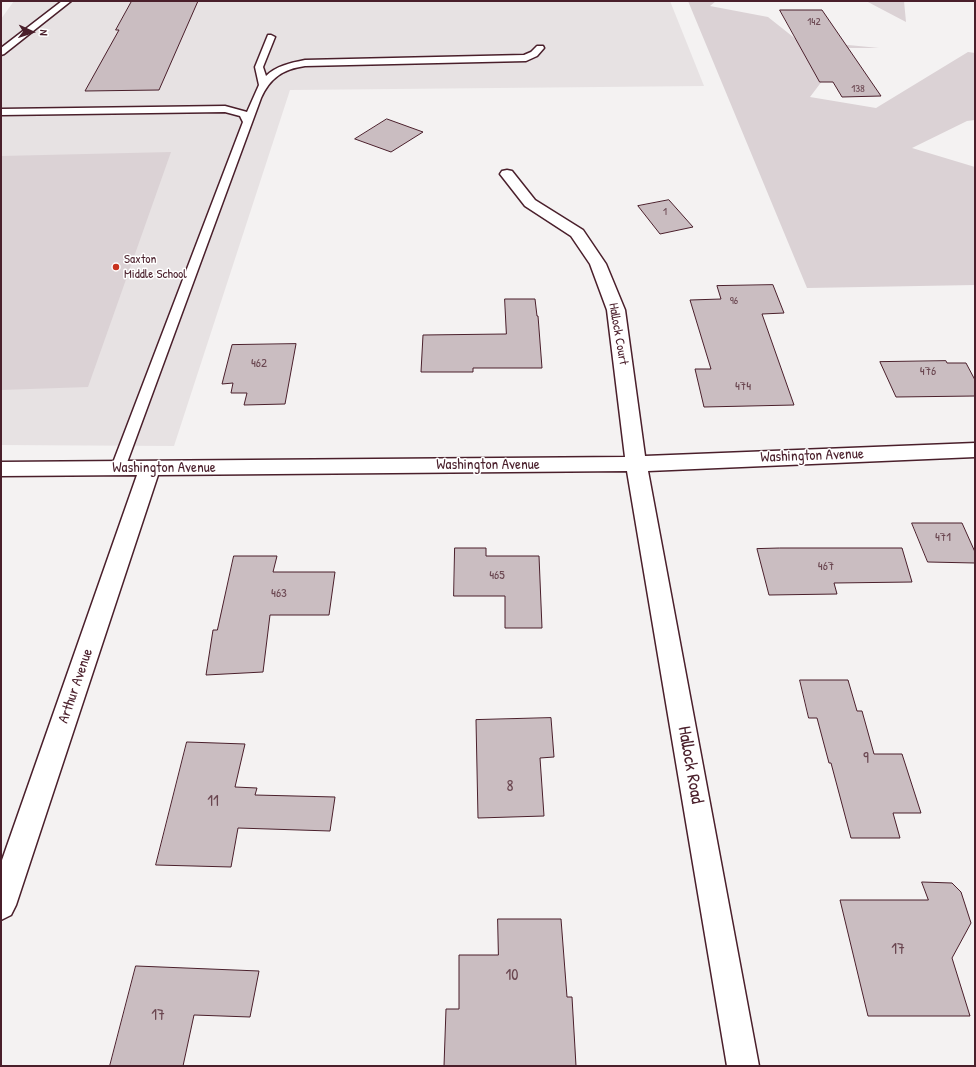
<!DOCTYPE html>
<html>
<head>
<meta charset="utf-8">
<style>
  body { margin:0 }
  #map { position:relative; width:976px; height:1067px; overflow:hidden; background:#f4f2f2; font-family:"Patrick Hand",sans-serif }
  canvas { display:block }
  .frame { position:absolute; inset:0; border:2px solid #4a1f2b; pointer-events:none }
  .north { position:absolute; left:12px; top:12px; width:40px; height:40px; -webkit-text-stroke:3px #fff; paint-order:stroke; rotate:93deg; font-size:11px; font-weight:700; line-height:16px; text-align:center; color:#4a1f2b }
  .north::after { content:''; display:block; margin:auto; width:14px; height:18px; background:#4a1f2b; clip-path:polygon(50% 0,100% 100%,50% 72%,0 100%) }
</style>
</head>
<body>
<div id="map">
<canvas width="976" height="1067"></canvas>
<div class="frame"></div>
<div class="north">N</div>
</div>
<script>
const ctx = document.querySelector('canvas').getContext('2d');
ctx.lineJoin = 'round';
function fill(path, color) { ctx.fillStyle = color; ctx.fill(path, 'evenodd'); }
function trace(path, color, width, dash) { ctx.strokeStyle = color; ctx.lineWidth = width; ctx.lineCap = dash ? 'butt' : 'round'; ctx.setLineDash(dash || []); ctx.stroke(path); }
function write(font, color, halo, rows, align = 'center') {
  ctx.font = font + ' "Patrick Hand",sans-serif'; ctx.lineWidth = 3; ctx.setLineDash([]); ctx.textBaseline = 'middle'; ctx.strokeStyle = halo; ctx.fillStyle = color; for (const [text, x, y, turn = 0] of rows) {
    ctx.save(); ctx.translate(x, y); ctx.rotate((+turn || 0) * Math.PI / 180); ctx.textAlign = isNaN(turn) ? turn : align; if (halo) ctx.strokeText(text, 0, 0); ctx.fillText(text, 0, 0); ctx.restore();
  }
}
fill(new Path2D(`
  M14 1H670L704 86 290 90 174 446 1 445V19Z`), '#e7e2e3');
fill(new Path2D(`
  M688 1H716L710 6 768 17 797 40 879 48H847L810 97 876 108 968 52 975 53V120L967 121 912 148 975 167V285L807 288Z
  M866 1H904L906 22Z
  M171 152 88 387 1 390V156Z`), '#dbd2d5');
const building = new Path2D(`
  M132 1H198L159 90 85 91 119 30H116Z
  M780 10H822L881 96 842 97 833 82H820Z
  M387 119 423 132 391 152 355 139Z
  M669 200 693 227 660 234 638 206Z
  M773 285 784 313 762 314 794 405 704 407 695 369H711L690 300 721 299 717 286Z
  M505 299H535L537 316H538L542 368H473V372H421L423 335 506 334Z
  M296 344 285 404 244 405 247 393H231L233 383 222 384 232 345Z
  M946 361 947 363H966L975 380V396L896 397 880 362Z
  M912 523H962L975 552V563L928 562Z
  M455 548H486V556H539L542 628H505V596H454Z
  M780 548H902L912 582 834 583 837 594 769 595 757 549Z
  M234 556H277L273 572H335L329 615H270L263 672 206 675 213 630H217Z
  M800 680H848L857 711H862L874 754H902L921 813H893L900 838H851L831 763H829L817 718H809Z
  M551 718 554 757 540 758 544 816 478 818 476 720Z
  M187 742 245 744 235 787 257 788 255 795 335 797 330 831 238 828 231 867 156 865Z
  M922 882 952 883 961 892 971 923 952 958 970 1016H868L840 900H928Z
  M498 919H561L567 997H572L576 1066H444L446 1009H459V955H498Z
  M136 966 259 971 250 1017 194 1015 183 1066H110Z`);
fill(building, '#cabdc1');
trace(building, '#4a1f2b', 1);
const service = new Path2D(`
  M62 1H71L4 54 1 55V48Z
  M268 35H271L275 37 263 67 266 76C276 66 290 63 305 60L524 55 531 52 537 46H543L544 48 537 56 526 61 305 66C283 69 270 78 261 98L125 468 123 472 118 473 113 472 111 468 243 122 240 116 225 112 1 115V109L225 106 247 112 259 85 255 67Z`);
const minor = new Path2D(`
  M507 170 512 171 535 200 583 230 606 264 625 310 645 456 975 443V457L648 471 759 1066H727L627 471 158 475 16 905 11 915 1 920V863L137 475 1 476V462L625 457 607 310 590 264 571 236 525 206 500 174 502 171Z`);
trace(service, '#4a1f2b', 3);
trace(minor, '#4a1f2b', 3);
fill(service, '#fff');
fill(minor, '#fff');
for (const [x, y, r, color] of [
  [116,267,4,"#c8321e"]
]) { const dot = new Path2D(); dot.arc(x, y, r, 0, 2 * Math.PI); ctx.fillStyle = color; ctx.fill(dot); trace(dot, '#fff', 1.5); }
write('11px', '#6a4650', null, [
  ["142",814,22],
  ["138",858,89],
  ["1",665,212],
  ["96",734,301]
]);
write('13px', '#4a1f2b', '#fff', [
  ["Saxton",124,260],
  ["Middle School",124,275]
], 'left');
write('13px', '#4a1f2b', '#fff', [
  ["Hallock Court",618,334,80]
]);
write('13px', '#6a4650', null, [
  ["462",259,364],
  ["476",928,372],
  ["474",743,387],
  ["471",943,538],
  ["467",826,567],
  ["465",497,576],
  ["463",279,594]
]);
write('15px', '#4a1f2b', '#fff', [
  ["Washington Avenue",812,456,-2],
  ["Washington Avenue",488,465],
  ["Washington Avenue",164,468],
  ["Arthur Avenue",76,686,-71]
]);
write('16px', '#6a4650', null, [
  ["9",866,759],
  ["8",510,787],
  ["11",213,802],
  ["17",898,950],
  ["10",512,976],
  ["17",158,1016]
]);
write('18px', '#4a1f2b', '#fff', [
  ["Hallock Road",690,765,80]
]);
</script>
</body>
</html>
